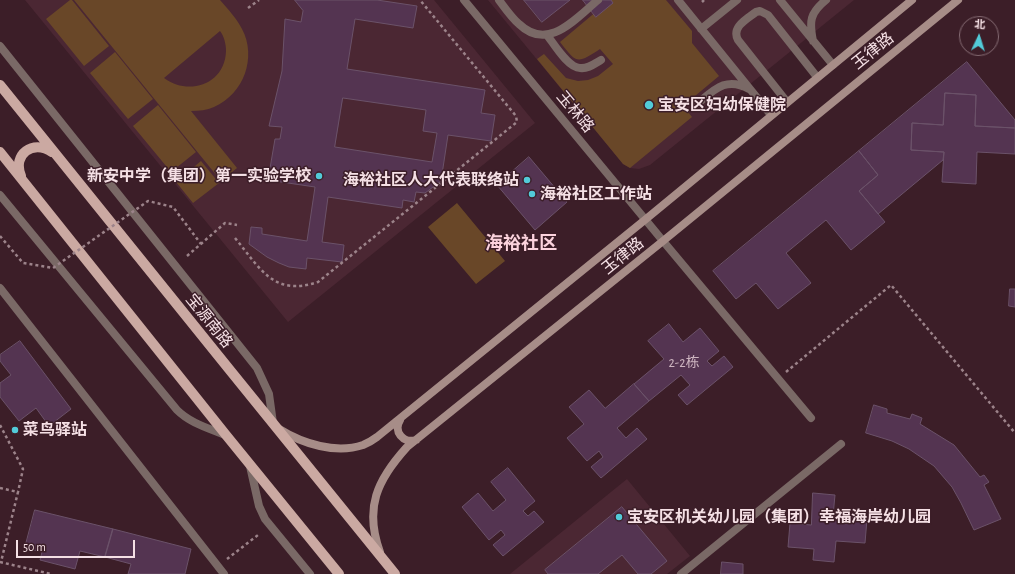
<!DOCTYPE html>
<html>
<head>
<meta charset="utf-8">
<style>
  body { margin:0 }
  #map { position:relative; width:1015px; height:574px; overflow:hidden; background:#3c1e28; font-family:"Alegreya Sans","Noto Sans SC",sans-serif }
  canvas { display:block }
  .north { position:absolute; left:959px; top:16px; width:40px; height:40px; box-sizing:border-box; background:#3c1e28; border:1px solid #866c74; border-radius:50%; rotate:4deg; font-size:11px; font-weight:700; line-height:16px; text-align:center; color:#f5e0e5 }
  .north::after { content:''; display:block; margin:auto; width:14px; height:18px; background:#52cbd9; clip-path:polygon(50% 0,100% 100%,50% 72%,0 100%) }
  .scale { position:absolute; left:16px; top:540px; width:119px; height:18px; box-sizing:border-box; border:2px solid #f5e0e5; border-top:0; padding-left:5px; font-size:12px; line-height:14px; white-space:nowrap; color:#f5e0e5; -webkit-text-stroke:3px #3c1e28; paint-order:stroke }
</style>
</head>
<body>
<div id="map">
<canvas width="1015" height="574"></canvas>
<div class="north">北</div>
<div class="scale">50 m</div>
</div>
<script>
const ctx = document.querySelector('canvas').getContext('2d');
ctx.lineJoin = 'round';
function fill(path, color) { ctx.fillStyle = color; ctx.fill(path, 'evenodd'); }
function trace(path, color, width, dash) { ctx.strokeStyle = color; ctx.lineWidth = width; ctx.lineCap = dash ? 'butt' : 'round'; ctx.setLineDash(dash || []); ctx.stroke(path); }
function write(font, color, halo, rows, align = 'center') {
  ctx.font = font + ' "Alegreya Sans","Noto Sans SC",sans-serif'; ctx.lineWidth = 3; ctx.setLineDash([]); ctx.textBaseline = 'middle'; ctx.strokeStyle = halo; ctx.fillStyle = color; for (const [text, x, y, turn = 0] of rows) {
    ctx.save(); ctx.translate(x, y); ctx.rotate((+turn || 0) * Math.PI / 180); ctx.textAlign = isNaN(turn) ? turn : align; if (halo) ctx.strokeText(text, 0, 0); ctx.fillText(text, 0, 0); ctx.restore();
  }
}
fill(new Path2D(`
  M25 0H434L535 123 288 322Z
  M488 0H854L650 165 639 169 630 168 623 164Z
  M627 479 690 556 667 574H510Z`), '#4b2733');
fill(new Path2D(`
  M70 0H72L109 46 84 66 46 19Z
  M74 0H220C228 9 237 19 242 29 257 57 244 94 214 107 207 110 199 111 191 111L237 168 221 181ZM220 31C224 36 226 44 226 51 225 85 188 96 164 78Z
  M610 0H666L692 31V43L719 76 683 106 692 117 630 168 623 164 537 59 544 54 566 78 578 81 588 80 598 76 613 64 600 49C577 64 577 64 560 42Z
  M115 52 153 99 128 119 90 73Z
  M158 105 196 152 171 172 133 126Z
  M201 161 219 183 193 203 176 182Z
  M457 203 505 261 476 284 428 227Z`), '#694728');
const building = new Path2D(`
  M295 0H377L417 6 413 28 355 19 347 69 485 90 481 113 495 115 491 141 448 135 441 181 425 193 416 192 414 202 403 200 402 208 328 197 322 242 344 245 342 262 307 258 306 269 289 267 279 263 267 257 249 244 251 227 262 228V234L307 241 315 187 268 180 275 139H280L282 127 269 126 282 71 285 19 301 22 303 11ZM343 98 426 110 423 131 437 133 432 162 335 147Z
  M524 0H570L542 22Z
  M583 0H611L613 3 596 17Z
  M967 62 1015 120V128L975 126 976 95 945 93 943 125 912 123 911 150 944 152 943 160 878 214 859 191 878 175 859 151Z
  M945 93 976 95 975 126 1015 128V154L977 152 976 184 942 182 944 152 911 150 912 123 943 125Z
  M859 151 878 175 859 191 885 222 851 250 826 220 786 253 811 283 778 309 756 283 736 299 713 271Z
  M529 157 567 202 535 230 497 185Z
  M1010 289H1015V307L1009 306Z
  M669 324 683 342 700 328 719 351 707 361 712 366 724 356 733 367 687 405 678 395 690 385 681 375 649 401 634 384 664 359 648 341Z
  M20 341 71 409 49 426 36 408 19 421 0 397V383L11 375 0 361V355Z
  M634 384 649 401 617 428 626 438 637 428 647 439 601 478 591 467 603 457 599 451 587 461 567 438 584 424 569 407 589 390 605 408Z
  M874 405 887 409V413L910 419 912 414 922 418 920 424 954 445 980 477 984 475 989 482 984 485 1001 519 974 530 961 503 952 487 934 466 909 449 892 441 866 433Z
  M508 468 535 501 523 511 528 516 534 511 544 522 503 556 493 545 505 535 501 530 489 540 462 507 478 493 493 511 506 500 491 482Z
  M813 493 835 495 833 516 867 519 865 543 836 541 834 562 813 560 814 549 788 547 790 523 811 525Z
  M622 507 667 561 651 574H638L622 555 598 574H548L545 570Z
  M35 510 113 529 105 557 80 551 75 569 40 560 42 552 25 548Z
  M113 529 191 549 185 574H128L131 564 105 557Z
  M722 562 743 564V574H721Z`);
fill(building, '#543451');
trace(building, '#6b5269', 1);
trace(new Path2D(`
  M702 2 704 0
  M248 8 259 0
  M235 238C260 268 273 297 318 282L517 122 516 116 420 0
  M187 256 225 223 237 225
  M786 372 891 285 1015 433
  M0 425 23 469 18 492
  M0 488 18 492 1 562
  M227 559 258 535
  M0 562 51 574`), '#9c838a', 2.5, [3, 3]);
trace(new Path2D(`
  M499 0C505 8 511 17 519 24 548 52 575 19 598 0
  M678 0 771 115
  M780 0 833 65
  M701 29 737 0
  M547 35C554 44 568 68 580 68 588 69 594 64 601 60
  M813 41C809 21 810 13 826 0
  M787 102 738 40C731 27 747 19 756 12L760 11 768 15 817 77
  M697 104C714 90 726 76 749 89
  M663 241 811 418
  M0 288 224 574`), '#7a6966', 8);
trace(new Path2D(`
  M681 574 841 444`), '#7a6966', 8);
trace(new Path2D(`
  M464 0 663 241
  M0 46 257 368 269 394 273 423
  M0 195 177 410C190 423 208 428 225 435
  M250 466 259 506 265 519 310 574`), '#7a6966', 8);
trace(new Path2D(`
  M400 420C393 431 403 444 416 440
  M279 429C303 444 336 454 363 445 368 443 373 440 377 437L646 219 912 0
  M380 552C364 508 377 480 407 447L663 241 958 0`), '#a78d88', 8);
trace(new Path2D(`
  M0 85 229 369 395 574
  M0 152 226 435 339 574
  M21 176C12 154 33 139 52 152`), '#cba9a2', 10);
trace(new Path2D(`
  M0 236 23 263 53 268 148 201 173 207 201 244`), '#9c838a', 2.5, [3, 3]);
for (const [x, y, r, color] of [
  [649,105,5,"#52cbd9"],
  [319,176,4,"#52cbd9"],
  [527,180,4,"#52cbd9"],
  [532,194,4,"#52cbd9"],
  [15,430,4,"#52cbd9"],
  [619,517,4,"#52cbd9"]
]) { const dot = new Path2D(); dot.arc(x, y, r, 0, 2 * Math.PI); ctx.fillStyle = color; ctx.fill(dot); trace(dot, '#3c1e28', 1.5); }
write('14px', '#cdb5c0', null, [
  ["2-2栋",684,363]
]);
write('16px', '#f5e0e5', '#3c1e28', [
  ["玉律路",873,51,-39],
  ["玉林路",575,112,50],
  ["玉律路",623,256,-39],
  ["宝源南路",209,321,51]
]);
write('bold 16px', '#f5e0e5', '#3c1e28', [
  ["宝安区妇幼保健院",658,105],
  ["新安中学（集团）第一实验学校",311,176,"right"],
  ["海裕社区人大代表联络站",519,180,"right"],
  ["海裕社区工作站",540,194],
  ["菜鸟驿站",23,430],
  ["宝安区机关幼儿园（集团）幸福海岸幼儿园",627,517]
], 'left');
write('bold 18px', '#fcd3dd', '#3c1e28', [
  ["海裕社区",521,244]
]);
</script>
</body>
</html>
